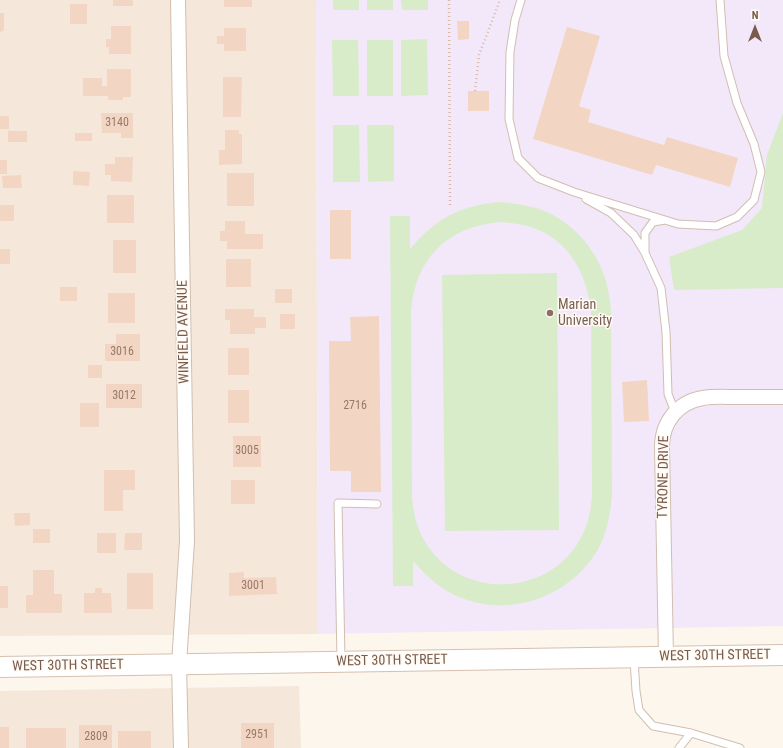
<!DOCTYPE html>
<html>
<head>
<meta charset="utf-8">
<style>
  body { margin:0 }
  #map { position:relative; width:783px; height:748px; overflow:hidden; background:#fdf6ec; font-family:"Roboto Condensed",sans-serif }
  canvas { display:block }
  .north { position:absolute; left:735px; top:8px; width:40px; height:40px; -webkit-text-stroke:3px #fffaf3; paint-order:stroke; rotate:0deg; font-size:11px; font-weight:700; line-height:16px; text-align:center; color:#7a5c4d }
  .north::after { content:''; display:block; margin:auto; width:14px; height:18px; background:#7a5c4d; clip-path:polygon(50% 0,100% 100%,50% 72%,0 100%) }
</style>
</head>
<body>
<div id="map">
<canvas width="783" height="748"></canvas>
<div class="north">N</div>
</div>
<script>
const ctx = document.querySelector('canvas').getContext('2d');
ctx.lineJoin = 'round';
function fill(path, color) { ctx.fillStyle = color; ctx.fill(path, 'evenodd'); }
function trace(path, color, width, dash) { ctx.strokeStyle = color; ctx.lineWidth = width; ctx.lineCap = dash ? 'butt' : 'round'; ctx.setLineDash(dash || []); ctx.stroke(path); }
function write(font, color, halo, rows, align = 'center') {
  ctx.font = font + ' "Roboto Condensed",sans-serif'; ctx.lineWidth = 3; ctx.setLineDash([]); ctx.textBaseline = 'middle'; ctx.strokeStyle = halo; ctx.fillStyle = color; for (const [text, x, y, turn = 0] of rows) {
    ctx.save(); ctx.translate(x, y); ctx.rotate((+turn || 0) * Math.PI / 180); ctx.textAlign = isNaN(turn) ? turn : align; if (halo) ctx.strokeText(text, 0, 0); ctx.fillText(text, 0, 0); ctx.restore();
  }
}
fill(new Path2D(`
  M0 0H316L318 634 0 636Z
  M299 686 301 748H0V691Z`), '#f5e8da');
fill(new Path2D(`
  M316 0H783V626L318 634Z`), '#f3e8fa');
fill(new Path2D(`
  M333 0H359V10H333Z
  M367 0H393V10H367Z
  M401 0H428V10H402Z
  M427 39 428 95 401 96V40Z
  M332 40H358L359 96H333Z
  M367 40H393V96H367Z
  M783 113V288L674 290 669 257 742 230 762 208 767 155Z
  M333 125H359L360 182H333Z
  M367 125H394V181L368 182Z
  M500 202C513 203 524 205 536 208 567 217 594 245 604 275 608 287 610 299 611 311L612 496C610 515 607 534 597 551 566 602 498 621 447 591 434 583 423 572 413 561V586H393L390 216H410V249C438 217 459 206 500 202ZM500 222C510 223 521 224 531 227 569 240 587 273 591 311L592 496C591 506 590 516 586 526 561 597 461 605 424 540 416 526 413 511 412 496L411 312C415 259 446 227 500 222Z
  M557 273 559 530 445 531 442 275Z`), '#d8ecc9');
fill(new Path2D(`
  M113 0H133V6H113Z
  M224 0H252V7H224Z
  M70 4H87V24H70Z
  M0 13H4V31L0 32Z
  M457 21H469V39L458 40Z
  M111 26H131V54H109V47H106V39H111Z
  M567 27 600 36 579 106 591 110 588 122 664 145 667 137 738 158 730 187 656 165 652 175 533 139Z
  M224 28H246V51H224V44H217V36H224Z
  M107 69H131V97H123V100H108V96H83V78H102V86H107Z
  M223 77H242L241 117H223Z
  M468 91H489V111H468Z
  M101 113H133V138H121V133H102Z
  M0 116H9V129H0Z
  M225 130H239V134H242V164L219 165V150H225Z
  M8 131H27V142H8Z
  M75 133H92V141H75Z
  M115 157H133L132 182 111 181V175H105V164H115Z
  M0 160H7V174H0Z
  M73 171 90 172 89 186 73 185Z
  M227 173H254V206H227Z
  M21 175 22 188H3L2 176Z
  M107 195H134V223H107Z
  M0 205H14V221H0Z
  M330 210H351V259H330Z
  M225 221H245V234H263V249H227V241H220V231H225Z
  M113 240H136V273H113Z
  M0 249H10V264H0Z
  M226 259H251V287H226Z
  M60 287H77V301H60Z
  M275 289H292V303H275Z
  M108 293H135V323H108Z
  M225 309H254V317H266V328H255V334H230V320H225Z
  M280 314H295V329H280Z
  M379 316 381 492H351V471H330L329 341H351L350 317Z
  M116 334H140V361H105V344H116Z
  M228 348H249V375H228Z
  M88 365H102V378H88Z
  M647 380 649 421 624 422 622 382Z
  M106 384H142V408H106Z
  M228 390H249V423H228Z
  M80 403H99V427H80Z
  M233 436H261V467H233Z
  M104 470H135V490H123V511H104Z
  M231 480H255V504H231Z
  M14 513H30V525L15 526Z
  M33 529H50V543H33Z
  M97 533H116V553H97Z
  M125 533H142V550H124Z
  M33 570H54V594H62V613H26V595H33Z
  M244 572V578L276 577 277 594 229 596V573Z
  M127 573H153V609H127Z
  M0 586H8V608H0Z
  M95 588H102V593H111L112 613H84V593H95Z
  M241 723H274V748H241Z
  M79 725H112V748H79Z
  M0 727H9V748H0Z
  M26 728H66V748H26Z
  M118 731H151V748H118Z`), '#f3d5c3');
const lane = new Path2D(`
  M521 0 515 20 510 52 509 119 518 158 538 178 574 192 678 224 716 226 737 217 754 200 761 172 754 144 737 103 724 56 720 0
  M586 199 611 213 634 235 645 253 661 288 666 332 668 394 675 412
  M645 253V233L653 222 665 220
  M634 659 636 691 639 710 653 726 691 733 740 748
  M341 660 338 503 377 504
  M679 748 691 733`);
const street = new Path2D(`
  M178 0 187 541 179 664 181 748
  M666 657 662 447C662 422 678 402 703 398 714 396 726 397 737 397 752 397 768 397 783 397`);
const secondary = new Path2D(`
  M0 667 783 655`);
trace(lane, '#d1beb0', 9);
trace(street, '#d1beb0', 16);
trace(secondary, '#d6c0b0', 22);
trace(new Path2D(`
  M449 0 450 206
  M475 91 479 55 500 0`), '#d9b8a5', 2.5, [1, 3]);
trace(lane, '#fff', 7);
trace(street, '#fff', 14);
trace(secondary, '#fff', 20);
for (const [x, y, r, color] of [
  [550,313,4,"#8d6e63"]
]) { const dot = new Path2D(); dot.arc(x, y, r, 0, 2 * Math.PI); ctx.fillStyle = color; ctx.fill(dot); trace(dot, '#fffaf3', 1.5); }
write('12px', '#987a6a', null, [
  ["3140",117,123],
  ["3016",122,352],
  ["3012",124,396],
  ["2716",355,406],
  ["3005",247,451],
  ["3001",253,586],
  ["2951",257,735],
  ["2809",96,737]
]);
write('14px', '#785e54', '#fffaf3', [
  ["Marian",558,305],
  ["University",558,321]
], 'left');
write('14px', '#7a5c4d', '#fffaf3', [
  ["WINFIELD AVENUE",184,332,-91],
  ["TYRONE DRIVE",664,477,-89],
  ["WEST 30TH STREET",715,656,-1],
  ["WEST 30TH STREET",392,661,-1],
  ["WEST 30TH STREET",68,666,-1]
]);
</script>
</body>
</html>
